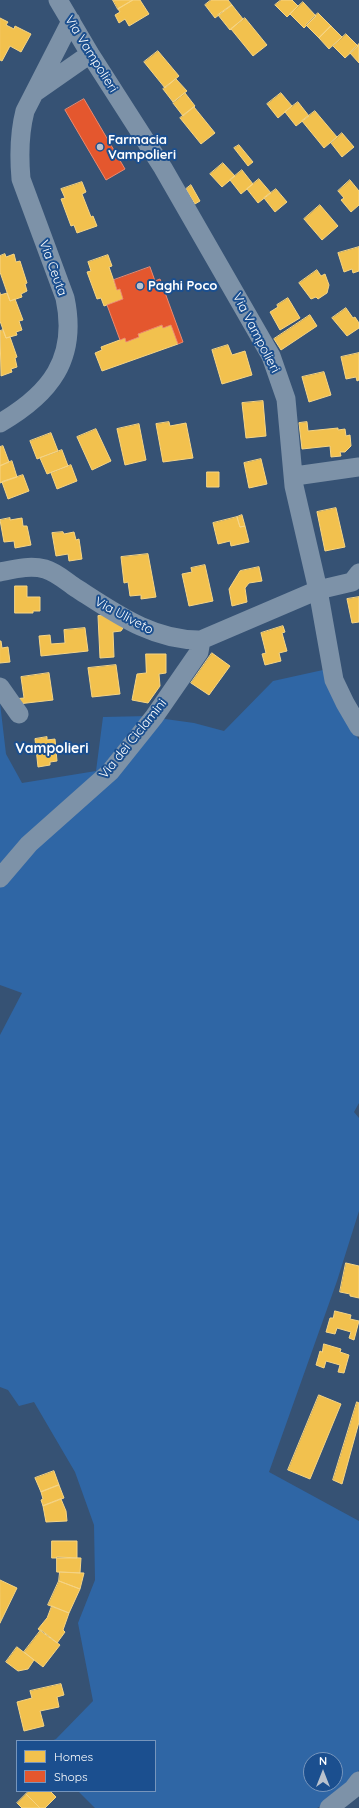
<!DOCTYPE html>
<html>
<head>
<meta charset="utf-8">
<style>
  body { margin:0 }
  #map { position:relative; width:359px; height:1808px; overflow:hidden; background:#365274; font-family:Quicksand,sans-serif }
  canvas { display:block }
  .legend { position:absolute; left:16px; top:1740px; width:140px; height:52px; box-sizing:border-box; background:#1b4f8f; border:1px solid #7695bc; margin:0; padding:5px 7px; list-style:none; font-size:12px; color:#fff }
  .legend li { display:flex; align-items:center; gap:8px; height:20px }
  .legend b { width:20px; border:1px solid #7695bc }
  .north { position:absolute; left:303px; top:1752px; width:40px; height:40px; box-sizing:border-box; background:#1b4f8f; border:1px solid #7695bc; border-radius:50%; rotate:0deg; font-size:11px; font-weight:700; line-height:16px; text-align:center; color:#fff }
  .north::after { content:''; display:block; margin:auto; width:14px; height:18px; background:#b9c2ce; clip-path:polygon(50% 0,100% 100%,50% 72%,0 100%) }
</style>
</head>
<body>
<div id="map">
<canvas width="359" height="1808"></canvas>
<ul class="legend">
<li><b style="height:11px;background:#f2c14e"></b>Homes</li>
<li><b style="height:11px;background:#e4572e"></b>Shops</li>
</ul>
<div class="north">N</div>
</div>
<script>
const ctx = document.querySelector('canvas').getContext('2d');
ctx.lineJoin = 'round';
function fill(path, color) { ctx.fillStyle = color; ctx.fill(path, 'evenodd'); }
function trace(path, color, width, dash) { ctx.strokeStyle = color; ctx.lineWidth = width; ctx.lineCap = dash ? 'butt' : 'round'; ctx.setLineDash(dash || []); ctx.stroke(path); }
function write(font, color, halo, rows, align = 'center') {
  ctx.font = font + ' Quicksand,sans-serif'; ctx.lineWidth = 4; ctx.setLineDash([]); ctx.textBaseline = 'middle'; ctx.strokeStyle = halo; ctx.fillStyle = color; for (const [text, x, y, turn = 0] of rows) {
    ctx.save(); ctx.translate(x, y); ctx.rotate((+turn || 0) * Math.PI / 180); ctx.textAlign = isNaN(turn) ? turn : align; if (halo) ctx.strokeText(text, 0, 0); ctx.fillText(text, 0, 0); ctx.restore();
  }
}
fill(new Path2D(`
  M323 670 341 710 359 740V1103L354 1112 359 1118V1211L337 1281 269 1472 359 1521V1770L349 1784 321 1806 317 1808H95L78 1791H155V1741H51L56 1739 93 1701 78 1623 95 1580 94 1525 75 1472 34 1402 19 1406 8 1390 0 1387V1035L22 993 0 985V884L158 718 194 723 224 731 273 681ZM311 1760H335V1784H311Z
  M0 703 6 754 22 783 96 771 103 717 149 716 105 772 0 872Z`), '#2f66a5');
const homes = new Path2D(`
  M113 0H133L118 9Z
  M133 0H140L149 14 129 26 125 19 119 23 115 15 120 12 118 9Z
  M211 0H228L232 5 215 18 205 5Z
  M281 0H292L298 6 287 17 275 5Z
  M303 2 316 16 304 28 290 14Z
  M232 5 243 19 230 30 218 15Z
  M318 13 331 26 319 38 306 25Z
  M0 18 8 22 6 25 14 29 15 26 31 34 21 52 10 46 2 61 0 60Z
  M245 18 267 45 253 56 231 29Z
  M331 26 342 37 329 49 319 38Z
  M346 34 358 46 345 58 333 46Z
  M359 44V63L350 53Z
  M158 51 179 76 165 88 144 62Z
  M176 79 187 91 173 102 163 89Z
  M185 93 195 106 183 116 173 103Z
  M281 93 292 106 278 118 267 104Z
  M298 102 309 116 296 126 285 112Z
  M194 107 215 133 201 144 180 118Z
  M315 111 337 137 324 148 302 121Z
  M342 133 354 147 342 157 331 143Z
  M239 145 253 162 248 166 234 148Z
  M223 163 235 176 222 187 210 174Z
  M242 170 253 184 241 194 230 180Z
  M259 179 271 193 258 203 247 189Z
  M350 180 359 191V205L351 212 341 200 344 198 338 191Z
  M82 182 86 192 82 194 91 217 93 216 97 226 77 233 74 225 71 226 61 199 65 198 61 189Z
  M191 185 200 201 195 204 186 189Z
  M276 189 287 202 275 212 264 198Z
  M320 205 338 226 322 240 304 219Z
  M359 247V271L353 273 352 269 344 272 338 253Z
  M5 254 6 257 14 254 16 262 20 261 27 283 25 284 27 291 21 294 22 297 10 301 0 272V256Z
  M108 255 112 266 109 267 117 290 120 289 123 299 104 306 101 298 97 299 87 272 91 271 88 262Z
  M317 270 321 276 325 274 329 285 327 293 318 299 316 297 311 299 299 283Z
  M0 293V295L7 293 10 301 15 299 23 320 19 321 22 330 16 332 17 335 6 338 0 321Z
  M288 298 300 318 280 330 270 312 278 307 277 305Z
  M346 308 353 318 355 317 359 323V328L347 336 332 318Z
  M310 315 317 326 281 350 274 339Z
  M162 325 163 328 171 325 178 344 102 371 95 353 102 350 101 347 125 338 126 342 139 337 138 334Z
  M3 330 6 338 10 337 17 357 15 358 17 367 11 369 12 372 1 376 0 331Z
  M228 345 232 355 245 351 252 375 222 384 212 350Z
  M359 353V380L357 381 356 377 346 379 341 357Z
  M324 372 331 395 309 402 302 377Z
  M263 401 266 436 246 438 242 403Z
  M169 422 170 426 186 423 193 458 163 462 156 424Z
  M307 422 308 431 338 428V430L345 429 346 436 350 435 351 446 345 452H340L341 456 331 457 330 446 302 449 299 423Z
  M139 424 146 460 125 465 117 429Z
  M96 429 111 461 92 470 77 437Z
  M51 433 58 451 37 459 30 441Z
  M3 446 9 462 0 466V447Z
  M62 450 68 466 47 474 40 458Z
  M261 459 267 484 249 488 244 463Z
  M12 461 17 477 0 483V466Z
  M71 465 77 481 57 489 51 473Z
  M207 472H219V487H207Z
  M23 475 29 491 8 499 2 482Z
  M336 508 345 547 325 551 317 512Z
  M242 515 245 526 240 527 237 517Z
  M237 517 240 527 245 526 249 542 231 546 230 541 218 544 213 523Z
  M10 518V520L22 518 23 526H27L31 545 15 548 14 541 4 542 0 520Z
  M63 532 64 534 74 532 76 540 79 539 82 559 69 561 68 554 56 556 52 533Z
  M148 554 156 597 141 599V595L130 596 128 582 124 583 121 557Z
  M205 565 213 601 189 606 182 574 192 572 191 568Z
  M259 567 262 581 249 583 245 588 247 602 232 606 229 589 240 571Z
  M15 586H27V597H40V611H33V613H15Z
  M359 597V622L352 623 347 599Z
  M107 615 123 628 121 631 113 632 114 657 100 658 98 616Z
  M283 626 285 632 282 633 287 651 279 653 281 661 265 665 262 654 266 653 261 633Z
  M85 628 88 651 41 656 39 636 50 635 51 644 65 643 64 630Z
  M0 641H1L2 648 8 647 10 662 0 663Z
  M212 653 230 666 209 695 191 683Z
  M146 654H166V673L159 674 160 686 148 703 132 700 137 674 146 673Z
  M116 665 120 694 92 697 88 668Z
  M49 673 53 700 18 704 13 699 24 698 21 677Z
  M47 737V740L55 739 57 761 50 762V765L38 767 35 739Z
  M346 1263 359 1266V1298L350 1296V1294L340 1292Z
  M335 1311 351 1315 350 1319 359 1321 354 1340 349 1338 351 1332 337 1328 335 1334 326 1332 330 1318H333Z
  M324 1344 341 1349 340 1352 349 1355 344 1373 338 1372 340 1365 326 1361 324 1368 316 1365 320 1351 322 1352Z
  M319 1395 341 1404 310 1479 288 1470Z
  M357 1402 359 1403V1422L342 1484 333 1480Z
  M54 1471 59 1485 41 1492 35 1478Z
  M59 1485 64 1498 43 1506 41 1500 43 1499 41 1492Z
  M61 1499 66 1511 67 1521 46 1522 43 1506Z
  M52 1541H77V1558H52Z
  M57 1557 81 1558 80 1573 57 1572Z
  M60 1572 84 1573 80 1589 59 1581Z
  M0 1580 17 1588 0 1623Z
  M59 1581 80 1589 69 1613 48 1605Z
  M52 1606 69 1613 63 1630 65 1632 57 1643 38 1629 47 1618Z
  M41 1630 60 1645 43 1667 24 1652Z
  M17 1647 34 1660 28 1669 18 1671 6 1662Z
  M61 1684 64 1695 57 1697 59 1707 40 1711 44 1726 24 1731 17 1702 32 1698 30 1691Z
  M29 1791H50L56 1797 45 1808H40L26 1794Z
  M26 1794 40 1808H22L17 1803Z`);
fill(homes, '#f2c14e');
trace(homes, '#f6d483', 1);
const shops = new Path2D(`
  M84 99 125 169 106 180 65 110Z
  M150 267 155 281 160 279 183 342 178 344 171 325 163 328 162 325 138 334 139 337 126 342 125 338 120 340 107 305 123 299 120 289 117 290 114 280Z`);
fill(shops, '#e4572e');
trace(shops, '#ec896d', 1);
trace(new Path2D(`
  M58 0 90 54 163 168 271 356 286 399 294 486 318 590 334 680 345 703 359 727
  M37 91 90 54
  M0 423C50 394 78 359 65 298L21 179C19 156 19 134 25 111L71 21
  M295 476 359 467
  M0 572C15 569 30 565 45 569 56 572 67 582 76 588 115 613 153 641 201 640L318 590 352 582 359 573
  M0 687 19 714
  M0 878 29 844 110 772 154 717 199 652 201 640
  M329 1808 353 1789 359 1781`), '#7d92a8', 19);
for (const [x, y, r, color] of [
  [100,147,4,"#b9c2ce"],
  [140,286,4,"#b9c2ce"]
]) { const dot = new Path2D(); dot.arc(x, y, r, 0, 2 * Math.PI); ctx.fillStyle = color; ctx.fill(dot); trace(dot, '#1b4f8f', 1.5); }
write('13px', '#fff', '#1b4f8f', [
  ["Via Vampolieri",91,54,58],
  ["Via Ceuta",53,268,70],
  ["Via Vampolieri",256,333,63],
  ["Via Uliveto",124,616,28],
  ["Via dei Ciclamini",133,739,-51]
]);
write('bold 13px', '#fff', '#1b4f8f', [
  ["Farmacia",108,140],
  ["Vampolieri",108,155],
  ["Paghi Poco",148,286]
], 'left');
write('bold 14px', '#fff', '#1b4f8f', [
  ["Vampolieri",52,749]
]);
</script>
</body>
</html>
